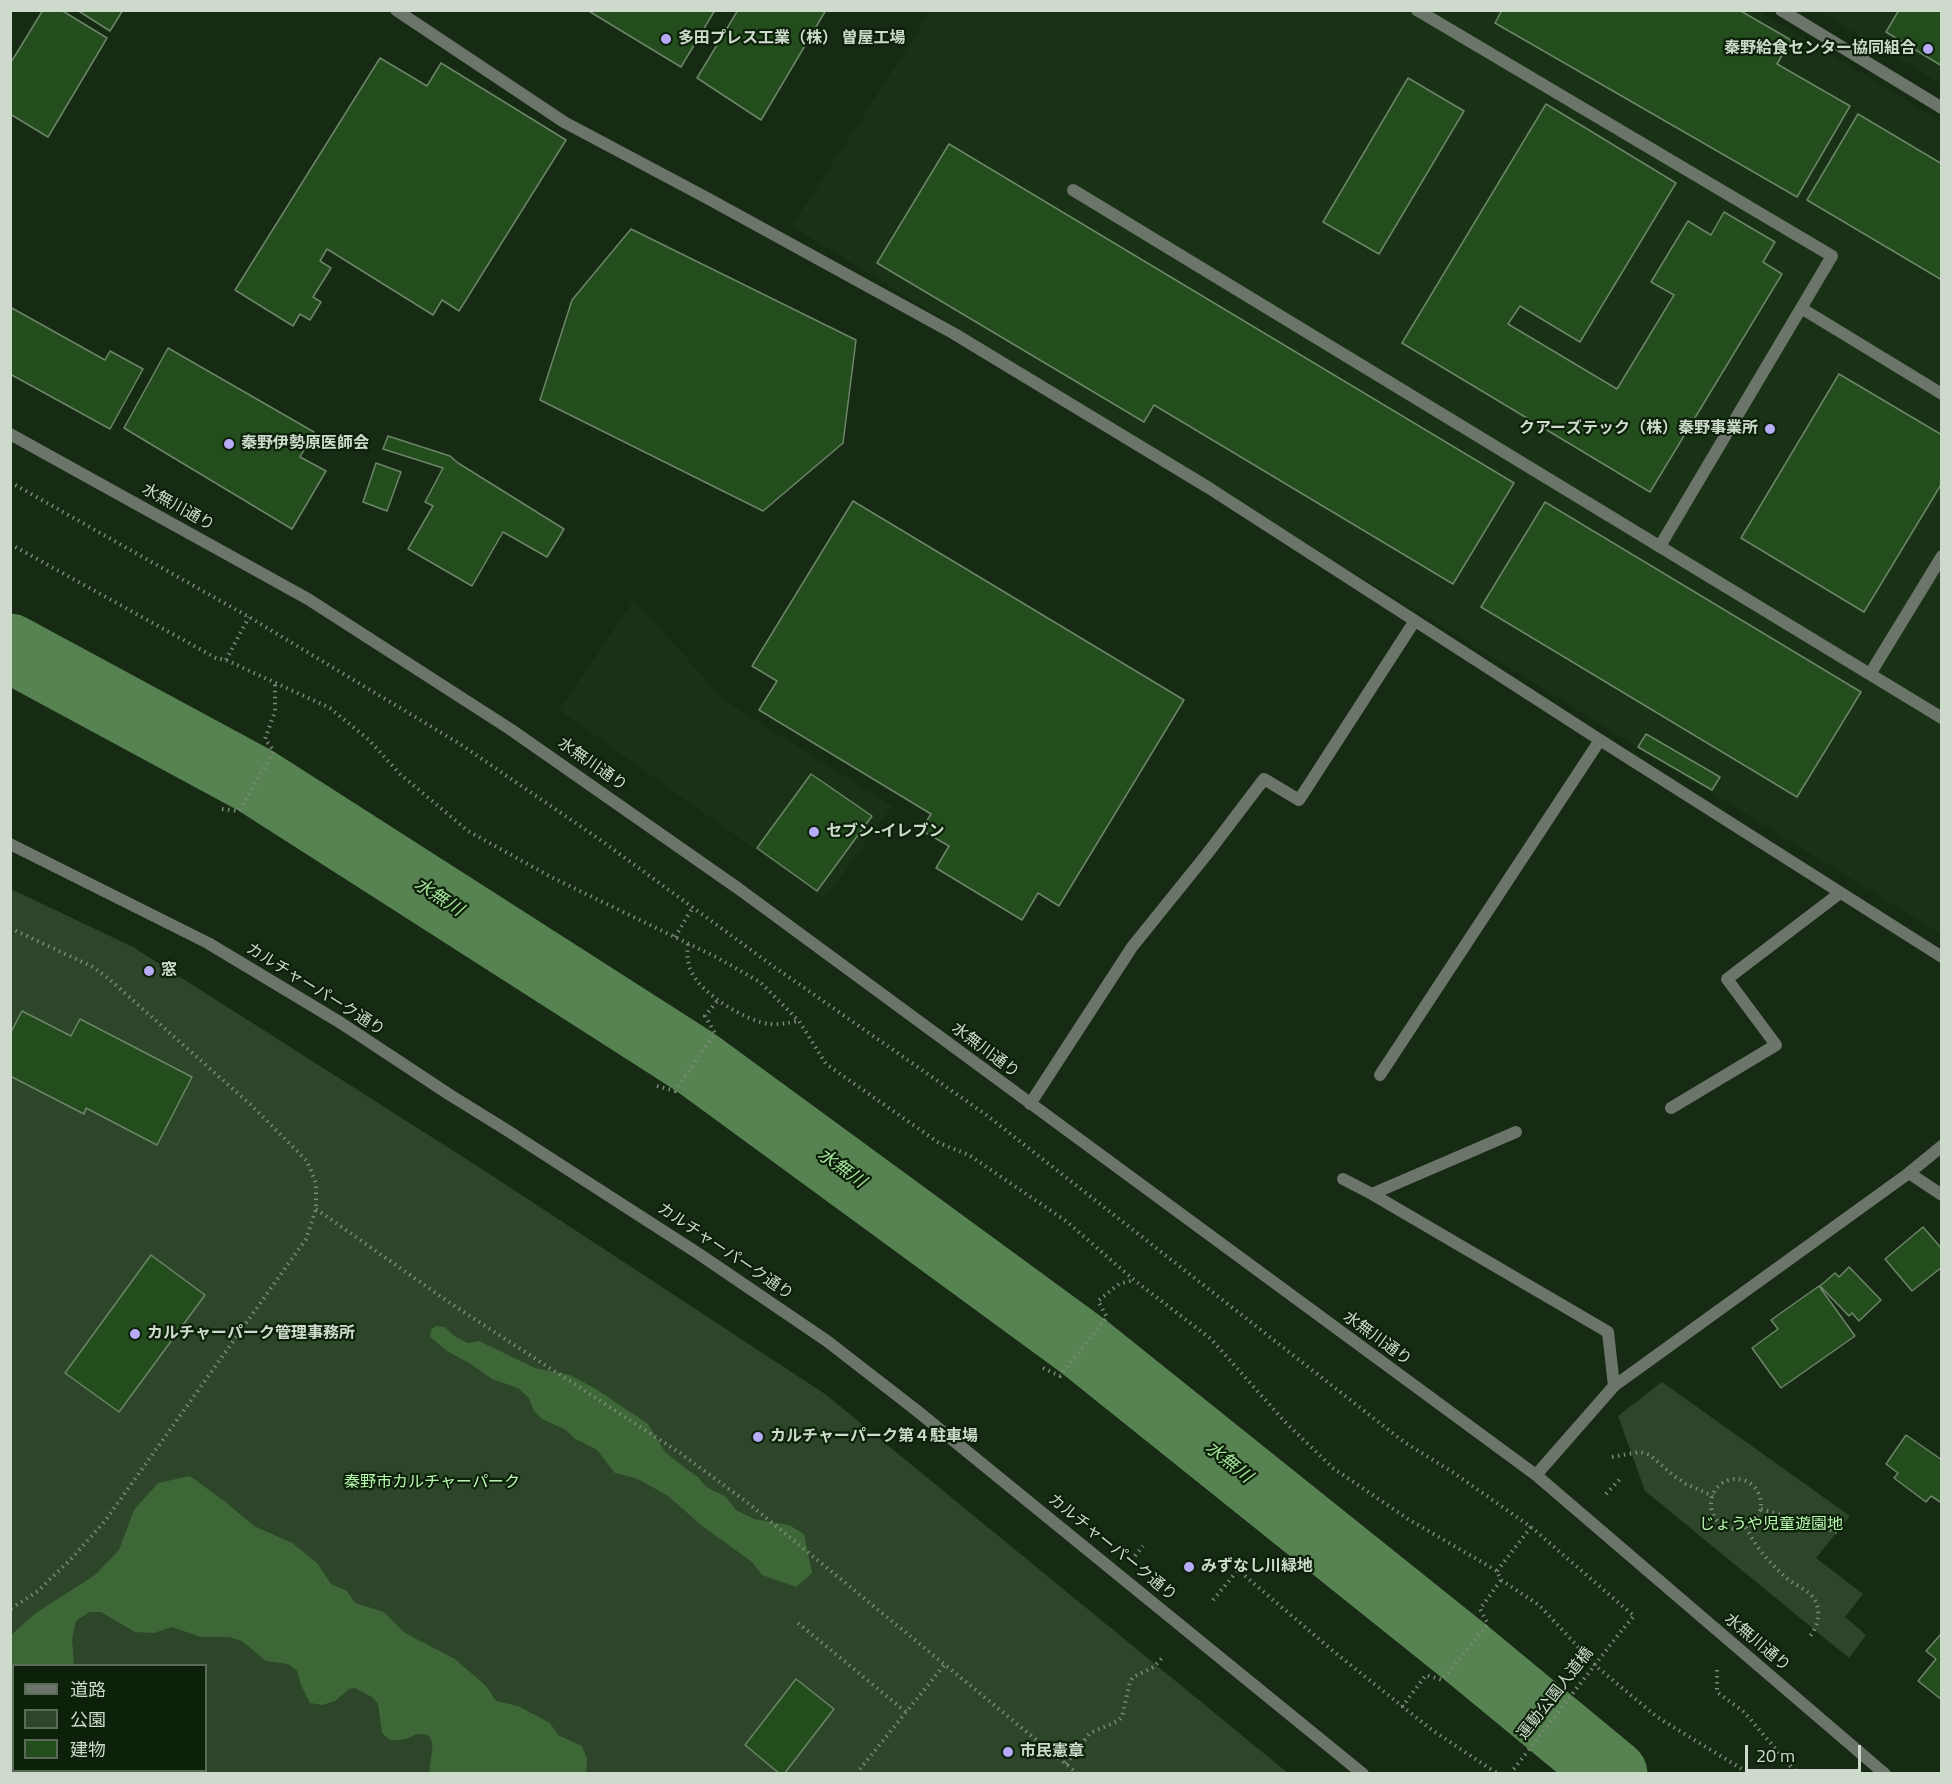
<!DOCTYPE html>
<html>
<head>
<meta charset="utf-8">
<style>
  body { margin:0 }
  #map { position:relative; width:1952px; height:1784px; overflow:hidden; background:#172b14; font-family:"Titillium Web","Noto Sans JP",sans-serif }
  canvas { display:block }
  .frame { position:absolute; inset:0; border:12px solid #cedbcc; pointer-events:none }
  .legend { position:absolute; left:12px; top:1664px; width:195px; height:108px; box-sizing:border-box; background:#0d210a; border:2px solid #5a6b58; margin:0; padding:8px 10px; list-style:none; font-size:18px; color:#cedbcc }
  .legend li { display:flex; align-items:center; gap:12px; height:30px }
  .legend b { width:30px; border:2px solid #5a6b58 }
  .scale { position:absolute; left:1745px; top:1745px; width:116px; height:27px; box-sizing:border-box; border:3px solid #cedbcc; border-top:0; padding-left:8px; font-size:18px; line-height:21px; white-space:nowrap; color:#cedbcc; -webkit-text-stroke:4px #0d210a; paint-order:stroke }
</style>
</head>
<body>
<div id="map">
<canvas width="1952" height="1784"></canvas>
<div class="frame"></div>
<ul class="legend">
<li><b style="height:8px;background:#6b7569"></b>道路</li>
<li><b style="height:16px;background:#2d4529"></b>公園</li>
<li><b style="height:16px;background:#244d1e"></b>建物</li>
</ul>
<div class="scale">20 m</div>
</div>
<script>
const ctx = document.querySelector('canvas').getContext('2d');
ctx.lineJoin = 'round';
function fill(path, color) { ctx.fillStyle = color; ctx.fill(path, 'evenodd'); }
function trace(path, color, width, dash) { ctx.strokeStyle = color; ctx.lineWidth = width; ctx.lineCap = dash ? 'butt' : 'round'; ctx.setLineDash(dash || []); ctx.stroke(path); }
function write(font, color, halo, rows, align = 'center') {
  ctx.font = font + ' "Titillium Web","Noto Sans JP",sans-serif'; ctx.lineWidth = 4.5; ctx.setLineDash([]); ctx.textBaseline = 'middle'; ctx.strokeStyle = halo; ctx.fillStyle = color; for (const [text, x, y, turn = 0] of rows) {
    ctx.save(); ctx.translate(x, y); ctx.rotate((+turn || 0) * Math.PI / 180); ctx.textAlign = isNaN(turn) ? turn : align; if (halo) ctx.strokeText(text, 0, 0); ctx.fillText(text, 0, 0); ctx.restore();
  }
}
fill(new Path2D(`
  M931 11H1759L1941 121V934L792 226Z
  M1818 11H1941V84Z
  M634 600 725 701 892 806 825 899 559 710Z`), '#193215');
fill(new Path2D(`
  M11 889 133 947 485 1171 825 1394 1288 1773 11 1774ZM14 1666H206V1770H14Z
  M1662 1382 1850 1516 1816 1558 1863 1594 1845 1617 1866 1635 1849 1658 1645 1491 1618 1416Z`), '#2d4529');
fill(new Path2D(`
  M436 1326 445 1327 454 1336 468 1343 479 1341 535 1368 570 1375 596 1389 648 1424 665 1452 685 1468 698 1477 706 1487 725 1496 736 1510 754 1519 789 1525 804 1534 812 1573 796 1587 762 1575 752 1562 701 1525 668 1496 638 1479 615 1473 597 1450 574 1438 566 1430 542 1419 534 1411 529 1398 518 1388 492 1379 471 1364 447 1351 430 1337 431 1330Z
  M190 1476 224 1501 254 1526 292 1543 317 1563 331 1584 347 1591 355 1603 384 1612 405 1633 455 1659 486 1686 496 1701 518 1706 550 1723 558 1735 582 1746 587 1759 586 1773H430C428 1761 442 1732 419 1734 415 1734 410 1738 405 1739 401 1740 395 1740 390 1740L382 1733 378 1704 372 1697 355 1688 349 1689 335 1701 322 1705 310 1703 301 1685 297 1671 288 1664 266 1661 242 1641 229 1637H201L172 1627 154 1633 135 1632 101 1612H89L76 1621 72 1640 74 1665 14 1666V1770L52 1771 49 1773H11V1635L36 1613 95 1575 119 1550 134 1510 158 1483Z`), '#3e6738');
trace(new Path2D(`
  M10 648 256 781 695 1062 1083 1346 1465 1652 1613 1774`), '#578251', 69);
const building = new Path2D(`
  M43 10H61L107 38 48 137 10 114V64Z
  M77 10H123L110 31Z
  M587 10H715L681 67Z
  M738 10H826L761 120 697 78Z
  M1502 10H1739L1791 40 1777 64 1850 106 1797 197 1495 23Z
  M1899 10H1942V66L1886 32Z
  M380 58 427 86 441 63 566 140 459 311 442 300 433 315 327 249 320 261 331 268 313 297 321 302 310 320 300 314 293 326 235 290Z
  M1408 78 1464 111 1379 254 1323 222Z
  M1546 104 1676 183 1580 342 1520 306 1508 324 1617 389 1674 295 1651 282 1688 221 1711 235 1724 212 1775 242 1763 262 1782 274 1650 492 1402 343Z
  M1858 114 1942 164V280L1807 200Z
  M949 144 1514 483 1453 584 1154 405 1144 422 877 263Z
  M631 229 856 340 843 443 763 511 540 400 572 300Z
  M10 307 105 360 110 351 143 369 110 429 10 374Z
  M168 348 314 432 300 457 326 471 292 529 124 428Z
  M1839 374 1942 435V483L1864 612 1741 538Z
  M388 436 450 456 458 463 564 529 547 557 503 532 472 586 408 549 433 506 425 502 443 468 383 449Z
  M376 463 401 472 387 511 363 502Z
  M853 501 1184 700 1059 906 1038 893 1022 920 936 868 949 846 921 830 931 814 759 710 777 681 752 666Z
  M1545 502 1861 692 1797 797 1481 607Z
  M1646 734 1720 777 1712 790 1638 747Z
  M811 774 872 816 817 891 757 848Z
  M22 1011 71 1036 80 1019 192 1077 157 1145 86 1108 84 1114 10 1076V1034Z
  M1923 1227 1942 1249V1267L1912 1291 1885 1259Z
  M151 1255 205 1295 119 1412 65 1373Z
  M1849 1267 1881 1300 1859 1321 1852 1313 1849 1316 1820 1286 1835 1273 1839 1277Z
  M1819 1286 1855 1336 1781 1388 1752 1348 1778 1329 1771 1320Z
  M1906 1435 1942 1460V1503L1931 1496 1926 1502 1894 1478 1898 1473 1886 1464Z
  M1942 1633V1700L1918 1681 1936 1659 1926 1651Z
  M796 1679 834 1709 784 1774H780L745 1745Z`);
fill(building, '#244d1e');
trace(building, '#6c8468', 1.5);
trace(new Path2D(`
  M10 482 249 617 460 744 599 839 773 966 985 1114 1404 1442 1454 1473 1531 1527 1634 1616 1622 1630
  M10 544 216 658 226 660 330 708 369 740 400 774 468 831 551 877 716 957 760 982 799 1021 826 1064 939 1143 969 1155 1066 1221 1134 1280 1211 1339 1285 1422 1333 1468 1408 1519 1497 1571 1501 1580 1539 1605 1597 1667 1657 1717 1750 1774
  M226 660 249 617
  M222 809 239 811 274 751 265 739 275 711V683
  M10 928 93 967 109 979 252 1106 307 1161 316 1183V1209L306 1239 105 1521 71 1559 38 1591 10 1609
  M675 937 693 907
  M688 944C687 954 687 961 691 971 700 993 747 1022 770 1024 780 1025 788 1023 798 1021
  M657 1086 675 1091 715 1033 705 1016 719 999
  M316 1209 450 1303 680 1453 748 1503 1078 1774
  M1043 1368 1060 1376 1107 1317 1098 1301 1119 1284 1134 1280
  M1612 1457 1640 1452 1650 1455 1674 1476 1686 1484 1713 1496
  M1711 1504a25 25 0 1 1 50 0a25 25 0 1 1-50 0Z
  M1606 1494 1620 1479
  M1761 1509 1837 1532
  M1746 1527C1754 1545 1769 1562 1783 1575 1791 1583 1802 1587 1810 1594 1822 1605 1820 1624 1810 1636
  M1135 1556 1143 1546
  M1497 1571 1531 1527
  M1213 1600 1238 1570 1333 1651 1432 1730 1498 1774
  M798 1623 906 1712
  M1717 1670V1692L1744 1712 1792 1768 1799 1774
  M1402 1707 1426 1675 1442 1680 1488 1624 1480 1609 1501 1580
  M1066 1764 1090 1733 1118 1721 1122 1717 1130 1682 1133 1677 1154 1667 1162 1658
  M856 1774 945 1664`), '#788976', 4, [1.5, 4.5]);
trace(new Path2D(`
  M1417 10 1832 256 1660 546
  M1073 190 1942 718
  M1801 308 1942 394
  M1870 674 1942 556
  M1380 1075 1600 740
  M1671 1108 1776 1045 1727 979 1840 893
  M1516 1132 1372 1194 1608 1332 1614 1386
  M1343 1179 1372 1194`), '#6b7569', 12);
trace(new Path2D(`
  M396 10 564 122 707 198 953 333 1209 488 1600 740 1942 957
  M1781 10 1942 108
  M1030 1104 1132 947 1207 854 1264 779 1299 800 1414 622
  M1909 1173 1942 1195`), '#6b7569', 12);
trace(new Path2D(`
  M10 434 308 599 510 729 739 889 1536 1475 1885 1774
  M10 844 208 943 341 1023 450 1095 505 1129 699 1254 827 1341 916 1410 1363 1774
  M1536 1475 1614 1386 1909 1173 1942 1146`), '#6b7569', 12);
trace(new Path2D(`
  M1510 1774 1622 1630`), '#788976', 4, [1.5, 4.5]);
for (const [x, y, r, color] of [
  [666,39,6,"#b8abf7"],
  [1928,49,6,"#b8abf7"],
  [1770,429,6,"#b8abf7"],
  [229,444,6,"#b8abf7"],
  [814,832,6,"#b8abf7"],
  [149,971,6,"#b8abf7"],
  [135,1334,6,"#b8abf7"],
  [758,1437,6,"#b8abf7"],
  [1189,1567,6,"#b8abf7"],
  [1008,1752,6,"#b8abf7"]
]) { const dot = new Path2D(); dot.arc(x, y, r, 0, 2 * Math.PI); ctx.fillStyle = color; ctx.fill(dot); trace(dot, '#0d210a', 2); }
write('bold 16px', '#cedbcc', '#0d210a', [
  ["多田プレス工業（株） 曽屋工場",678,39],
  ["秦野給食センター協同組合",1916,49,"right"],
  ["クアーズテック（株）秦野事業所",1758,429,"right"],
  ["秦野伊勢原医師会",241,444],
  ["セブン-イレブン",826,832],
  ["窓",161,971],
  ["カルチャーパーク管理事務所",147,1334],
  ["カルチャーパーク第４駐車場",770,1437],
  ["みずなし川緑地",1201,1567],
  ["市民憲章",1020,1752]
], 'left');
write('16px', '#cedbcc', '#0d210a', [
  ["水無川通り",178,508,29],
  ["水無川通り",592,765,35],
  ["カルチャーパーク通り",315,990,32],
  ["水無川通り",985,1051,37],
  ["カルチャーパーク通り",725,1252,34],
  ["水無川通り",1377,1339,36],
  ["カルチャーパーク通り",1112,1548,39],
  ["水無川通り",1757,1643,40],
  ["運動公園人道橋",1556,1694,-52]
]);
write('16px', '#b8f8ae', '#0d210a', [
  ["秦野市カルチャーパーク",432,1483],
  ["じょうや児童遊園地",1771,1525]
]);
write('italic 18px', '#a4e39a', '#0d210a', [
  ["水無川",438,898,33],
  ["水無川",841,1169,36],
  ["水無川",1228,1463,39]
]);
</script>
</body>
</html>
